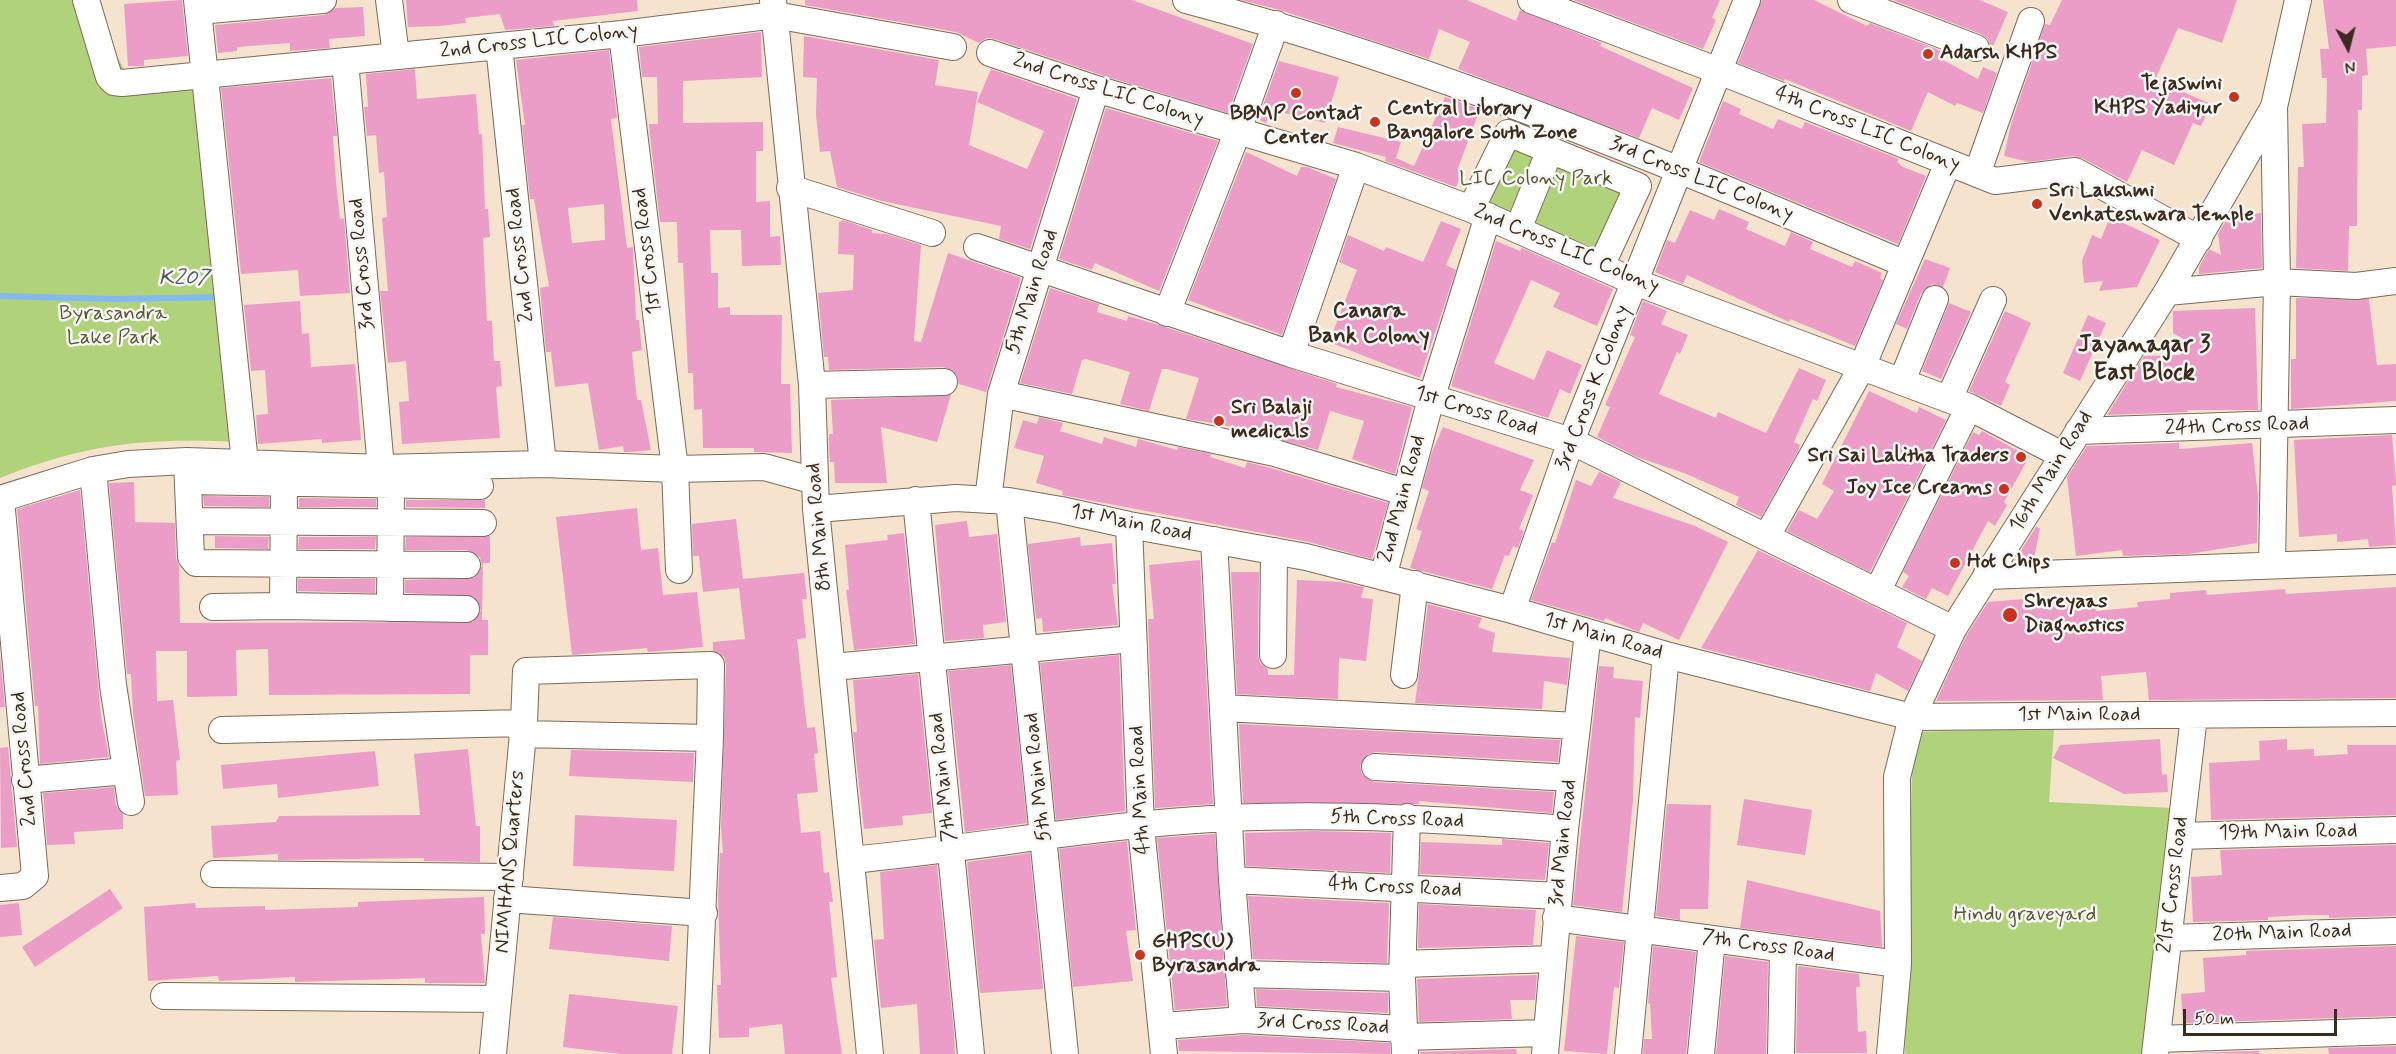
<!DOCTYPE html>
<html>
<head>
<meta charset="utf-8">
<style>
  body { margin:0 }
  #map { position:relative; width:2396px; height:1054px; overflow:hidden; background:#f5e3cd; font-family:Mynerve,sans-serif }
  canvas { display:block }
  .north { position:absolute; left:2318px; top:18px; width:60px; height:60px; -webkit-text-stroke:4px #f6f6f2; paint-order:stroke; rotate:173deg; font-size:16px; font-weight:700; line-height:24px; text-align:center; color:#3b2a1e }
  .north::after { content:''; display:block; margin:auto; width:21px; height:27px; background:#3b2a1e; clip-path:polygon(50% 0,100% 100%,50% 72%,0 100%) }
  .scale { position:absolute; left:2183px; top:1009px; width:154px; height:27px; box-sizing:border-box; border:3px solid #3b2a1e; border-top:0; padding-left:8px; font-size:18px; line-height:21px; white-space:nowrap; color:#3b2a1e; -webkit-text-stroke:4px #f6f6f2; paint-order:stroke }
</style>
</head>
<body>
<div id="map">
<canvas width="2396" height="1054"></canvas>
<div class="north">N</div>
<div class="scale">50 m</div>
</div>
<script>
const ctx = document.querySelector('canvas').getContext('2d');
ctx.lineJoin = 'round';
function fill(path, color) { ctx.fillStyle = color; ctx.fill(path, 'evenodd'); }
function trace(path, color, width, dash) { ctx.strokeStyle = color; ctx.lineWidth = width; ctx.lineCap = dash ? 'butt' : 'round'; ctx.setLineDash(dash || []); ctx.stroke(path); }
function write(font, color, halo, rows, align = 'center') {
  ctx.font = font + ' Mynerve,sans-serif'; ctx.lineWidth = 5; ctx.setLineDash([]); ctx.textBaseline = 'middle'; ctx.strokeStyle = halo; ctx.fillStyle = color; for (const [text, x, y, turn = 0] of rows) {
    ctx.save(); ctx.translate(x, y); ctx.rotate((+turn || 0) * Math.PI / 180); ctx.textAlign = isNaN(turn) ? turn : align; if (halo) ctx.strokeText(text, 0, 0); ctx.fillText(text, 0, 0); ctx.restore();
  }
}
fill(new Path2D(`
  M0 0H87L133 86 202 80 239 442C144 438 89 443 0 478Z
  M1504 122 1650 182 1619 257 1473 201Z
  M2054 728 2049 802 2173 808 2144 1054H1905L1913 732Z`), '#b0d27a');
trace(new Path2D(`
  M0 296 116 299 221 297`), '#82b9f1', 6);
fill(new Path2D(`
  M182 0 188 56 144 60V66H128L124 4Z
  M406 0H637L638 11 553 21 554 26 505 30 500 14 465 18 466 23 440 26 408 27Z
  M805 0H1132L1253 44 1228 113 1101 75 995 39 987 38 979 43 956 32 805 5Z
  M1241 0H1467L1516 21 1520 10 1602 43 1600 46 1693 88 1679 120 1652 108 1639 138 1458 69 1470 42 1439 29 1429 59 1280 10Z
  M1573 0H1720L1712 18 1716 20 1703 49Z
  M1762 0H1814L1867 26 1870 23 1944 52 1941 59 1978 79 1983 67 1997 73 1983 113 1957 103 1955 106 1928 92 1911 131 1785 79 1784 81 1738 63Z
  M1893 0H1980L2008 12 1992 49 1988 39 1981 34Z
  M2062 0H2237L2222 43 2178 28 2155 80 2211 104 2201 126 2193 123 2174 165 2142 150 2127 182 2082 158 2073 156 2029 162 2004 156 2011 124 2045 24 2050 25Z
  M2323 0H2396V46L2366 49 2368 75 2362 76V110H2358L2357 226H2349L2348 271 2296 268 2298 167H2304L2302 124 2326 123 2327 78H2322L2320 49H2329Z
  M363 7 365 36 329 39 330 48 290 51V43L237 47V51L218 53 215 25 324 15 336 8Z
  M761 32 762 77 683 81V123L763 122V151H756V202L770 201V237L780 236 781 265 742 266 741 230H710L711 273H718V308L730 307V315H782L781 384H790L792 453 754 452V448H703L702 409 694 410 693 373H688L683 263H678L677 222H660L650 136 649 124H658L657 77H642L639 47Z
  M804 36 939 60 935 85 978 92 969 145 1027 169 1044 131 977 102 991 69 1077 99 1030 249 999 239 1001 226 882 201 837 187 830 151 820 152 816 115 817 78 803 77Z
  M609 50 617 118 611 119 627 248 633 247 636 320H639L642 350 632 352 637 400H641L651 450 631 452H624L623 446 599 450 588 383 555 387 551 352H546L540 288 549 286 534 199H530L522 125H525L516 60ZM604 204 605 240 572 243 568 208Z
  M1279 61 1339 77 1325 123 1272 110 1266 123 1258 119Z
  M415 69 417 99 476 94 479 134H482L485 209H488L490 237 483 238 487 321H492L494 361H500L502 386 496 387 500 438 402 444 399 402 409 401 406 361 388 363 380 291H388L382 218 387 217 384 172 379 173 376 135 367 136 364 107H368L366 74Z
  M331 78 337 136H333L336 183 340 219 344 218 350 293 300 296 298 270 241 274 221 88Z
  M1445 97 1480 109 1458 168 1464 170 1456 187 1385 161 1386 157 1333 143 1338 127 1401 142 1396 158 1414 166Z
  M1723 101 1741 109 1739 114 1773 129 1778 119 1802 129 1805 122 1899 159 1897 162 1903 167 1926 176 1898 244 1699 162Z
  M1106 108 1218 141 1159 291 1095 263 1092 270 1059 259Z
  M1246 152 1297 176 1301 167H1307L1336 179 1282 335 1188 300Z
  M1719 209 1749 222 1746 229 1785 246 1791 232 1813 242 1810 249 1852 267 1855 261 1882 273 1880 278 1883 280 1855 346 1790 319 1789 322 1687 275 1683 284 1655 272 1667 240 1675 243 1690 210 1714 220Z
  M2261 213 2262 268 2199 274V267L2209 249 2221 255 2218 234 2228 217Z
  M2110 217 2160 240 2137 287 2099 291 2103 281 2084 283 2082 261 2092 235 2101 239Z
  M843 220 872 230V233L886 234 921 245 914 341 921 342 948 253 1021 278 986 392 959 384 956 374 944 367 829 370 828 357H824L818 293 853 290 854 255 838 254 839 222Z
  M1441 221 1461 229 1446 265 1456 270 1420 378 1329 342 1357 270 1339 262 1348 235 1384 251 1386 247 1423 262Z
  M1496 241 1520 251 1522 248 1613 289 1597 326 1553 307 1560 293 1531 280 1494 363 1534 380 1547 350 1582 365 1570 394 1560 389 1548 418 1451 386Z
  M1925 259 1950 268 1943 287 1932 284 1921 293 1907 329 1896 324Z
  M1050 288 1099 304 1097 312 1127 321 1128 316 1159 325 1337 384 1336 387 1412 407 1395 474 1352 459 1364 421 1330 411 1318 450 1220 424 1186 419 1199 378 1167 369H1162L1149 411 1120 404 1130 372 1086 359 1082 360 1072 394 1020 383Z
  M2296 298 2369 299 2377 365 2396 364V401L2291 409V359H2296Z
  M300 301 302 334 309 333 311 367 355 364 361 440 322 443V439L258 444 256 415 268 414 265 370 251 371 244 305Z
  M1643 301 1667 311 1661 324 1688 335 1680 354 1677 352 1659 394 1716 418 1718 412 1766 433 1799 368 1826 380 1817 401 1813 399 1794 442 1800 445 1798 451 1761 517 1736 505 1739 497 1684 473 1637 457 1597 437 1610 407 1605 405 1635 337 1630 335Z
  M1949 303 1971 312 1941 379 1922 371Z
  M2255 308 2258 410H2187L2188 412 2107 415 2144 356 2180 355 2187 341 2173 333V311Z
  M2005 311 2031 323 2005 382 2010 385 2001 406 1969 391Z
  M2088 315 2106 323 2080 381 2063 373Z
  M1869 391 1917 413 1919 407 1946 420 1870 572 1787 531 1799 510 1817 519 1834 491 1822 484Z
  M951 395 937 442 881 427 887 483H835L834 462H830L829 448V434H833L831 400Z
  M1039 417 1063 423 1060 431 1102 444 1104 437 1136 447 1138 439 1177 450 1178 447 1211 454 1210 457 1245 468 1247 462 1271 468 1388 503 1372 559 1309 542 1062 495 1063 491 1036 483 1044 456 1014 448 1023 420 1037 424Z
  M1443 427 1534 460 1520 490 1533 495 1519 529 1524 531 1518 548 1513 546 1509 556 1505 555 1492 589 1410 568 1422 531 1416 529 1429 491 1422 488 1432 452Z
  M1982 431 2029 457 2004 502 2007 505 1995 526 1988 521 1948 596 1932 588 1926 599 1902 587 1909 576 1903 572 1973 432 1979 435Z
  M2392 435 2396 481V485L2392 486 2396 545 2369 547 2368 539 2337 542V534L2299 537 2294 440Z
  M2179 443V449L2252 443 2258 496 2257 543 2188 554 2123 556 2122 550 2076 556 2067 477 2087 446Z
  M1599 472 1621 482 1613 498 1695 526 1728 542 1679 640 1643 623 1639 632 1605 618 1604 621 1531 600 1552 542 1555 543 1576 480 1591 486Z
  M134 482 135 522 175 523 176 558 179 566 180 623 473 622 481 610 474 597 405 593V580L474 578 482 566 480 557 467 550H405L406 537 490 536V563H483L482 620H488V655H470V694L269 695 268 649 236 650 237 696 187 697V651H156L157 701 173 700 180 760 176 761 178 795 145 796 133 713 131 674H127L109 483Z
  M80 490 101 716 109 757 40 764 38 706H35L17 509Z
  M203 496 269 497V507L204 506Z
  M299 498 376 499V507H299Z
  M406 500H485V508L406 507Z
  M637 508 641 550 658 548 663 595 697 592 703 647 648 652 647 648 572 655 556 517Z
  M736 519 743 579 804 573 807 599H802L806 638 797 639 807 728 815 727 818 753 814 754 818 792 797 794 801 833 820 831 824 873 829 872 833 902H829L837 977 831 978 842 1054H785L782 1024 749 1028V1037L719 1038 717 985H721L718 898 720 853H723L721 827 726 665 724 657 713 651V642L745 639 739 588 703 592 699 556H693L692 524Z
  M967 521 969 537 997 534 1006 622 983 625 984 638 945 641 935 525Z
  M2036 527 2040 528 2034 559 2015 560Z
  M904 533 915 644 854 650 846 590H849L845 545 888 540 887 535Z
  M215 536 269 537 268 549 215 548Z
  M299 537H376L375 549H298Z
  M1080 537 1081 546 1112 543 1116 584H1112L1118 625 1043 632 1042 618 1036 619 1028 544Z
  M1758 550 1907 623 1897 647 1922 661 1908 691 1876 673 1870 691 1701 648Z
  M1200 560 1213 804 1155 808 1148 619H1154L1149 565Z
  M1231 572H1259L1258 655 1260 663 1268 669V675H1294L1297 580 1341 582 1364 587 1361 598 1373 599 1366 661 1339 658 1338 699 1237 694Z
  M298 579H375V593L298 591Z
  M2396 587V698L2149 700 2146 672 2101 676 2103 700 1936 701 1966 636 1988 602 2023 599V603L2095 596 2096 611 2138 607 2137 602 2170 599V593L2206 590 2207 595 2285 589 2286 594Z
  M1428 604 1482 618 1478 627 1495 633 1492 652 1570 658 1567 685 1544 681 1542 709 1415 703Z
  M0 655 5 707H0Z
  M1119 655 1125 811 1056 820 1040 663Z
  M1011 665 1027 823 965 832 948 671Z
  M1599 666 1614 667 1613 678 1643 681 1640 718 1635 717 1633 800 1622 912 1573 905Z
  M918 674 932 813 902 816 903 825 864 829 853 732H857L853 680Z
  M1239 724 1560 740 1558 762 1376 752 1368 754 1360 766 1362 774 1374 782 1554 792 1552 813 1419 801V804L1243 803Z
  M2160 739 2162 775 2167 774 2168 792 2124 794 2053 758 2060 745Z
  M2287 739V750L2314 749V756L2348 754 2347 745H2396V815L2211 820 2209 763 2260 760 2259 741Z
  M8 747 17 847 1 848 0 748Z
  M468 749 476 826H480V862L424 861V858L278 860V854L213 858 211 826 276 822 279 816 420 815 414 754Z
  M571 750 694 753 693 782 569 776Z
  M375 751 379 786 278 798 277 784 223 789 221 765Z
  M114 787 116 805 123 814V829L74 832 75 844 47 845 43 793Z
  M1744 799 1812 810 1805 855 1737 845Z
  M1667 804 1711 805 1708 909H1680V920L1656 916Z
  M575 815 677 820 674 871 573 866Z
  M1313 831 1391 833 1390 873 1246 866 1245 833Z
  M1215 834 1227 1006 1175 1010 1157 838Z
  M1502 839 1549 843 1545 880 1420 874 1421 842 1502 845Z
  M1127 841 1136 930 1126 931 1133 981 1073 987 1059 849Z
  M2396 845V916L2329 918V915H2304L2268 917V920L2193 922 2191 877 2222 875 2220 850Z
  M1030 853 1043 989 980 993 967 862Z
  M937 865 954 1032 955 1054H920L917 1004 881 1008 874 940 884 939 880 872Z
  M1747 880 1880 911 1882 947 1740 928Z
  M110 889 123 908 35 967 22 947Z
  M1248 896 1389 903 1387 963 1253 959Z
  M484 897 485 934H481L485 983H425V978L295 982V977L219 981 218 976 148 981 144 907 195 903 196 908 265 906V910L358 907V902Z
  M19 903 22 935 0 937V905Z
  M1419 904 1536 910 1533 945 1418 948Z
  M553 917 672 926 669 961 549 949Z
  M1576 936 1624 942 1619 988 1614 987 1607 1054 1564 1051Z
  M1653 946 1696 952 1686 1054H1643L1644 1039H1652L1650 1003 1648 1004Z
  M2396 946V1016L2183 1023 2181 994 2205 992 2203 958 2246 955V951Z
  M1725 956 1768 962 1766 1054H1716Z
  M1798 966 1859 974 1860 987H1856L1858 1032 1866 1031 1867 1053H1796Z
  M1537 975 1535 1000H1510L1512 1019 1419 1022 1417 979Z
  M1256 989 1388 993V1013L1257 1006Z
  M569 994 678 1006 672 1054H621L563 1047Z
  M1243 1035 1390 1043V1054L1179 1051 1178 1040Z
  M2396 1046V1054H2329L2328 1048Z
  M1516 1049 1517 1054H1420V1052Z
  M2259 1051V1054L2185 1053Z`), '#eb9dc7');
const minor = new Path2D(`
  M86 0 109 77 114 82 122 83 622 34 775 15 953 47
  M197 0 245 463
  M389 0 396 56
  M773 0 812 385 816 509 870 1054
  M1186 0C1433 65 1670 165 1905 264
  M1531 0 1719 71 1995 181 2075 171 2199 239
  M1851 0 1976 48
  M198 11 323 0
  M622 34 675 469 679 570
  M499 46 543 464
  M990 53 1096 89 1356 166 1471 209 1635 282 1969 407 2062 455
  M345 61 381 468
  M1977 174 2031 21
  M790 188 932 233
  M1471 209 1508 133 1638 186 1601 266
  M1518 229 1550 150
  M977 247 1291 354 1571 441 1953 629
  M2167 292 2277 282 2356 286 2396 281
  M1167 313 1237 133 1276 24
  M1291 354 1356 166
  M1902 381 1935 299
  M812 385 944 382
  M1001 394 1275 453 1404 492
  M1949 399 1993 300
  M2078 431 2396 420
  M187 461 191 557 196 563 467 565
  M93 470 113 685 131 802
  M188 481 480 486
  M0 499 93 470 128 464 187 461 381 468 543 464 675 469 764 467 815 481
  M916 500 971 1054
  M988 500 1001 394 1096 89
  M1009 501 1065 1054
  M816 509 956 498 1009 501 1061 510 1129 525 1306 557 1512 610 1666 655 1912 717 2396 713
  M191 521 483 523
  M1129 525 1141 827 1164 1054
  M1767 536 1862 367 1948 163
  M1214 540 1232 880 1243 1020
  M2272 565 2277 282 2274 107
  M1986 576 2396 561
  M1383 577 1431 399 1488 216
  M1877 592 1969 407
  M283 606 466 609
  M213 607 283 606 284 483
  M390 608 391 484
  M1512 610 1571 441 1747 0
  M1273 655 1274 551
  M833 667 1133 639
  M1404 675 1415 584
  M1223 708 1577 726
  M222 730 524 723
  M522 734 710 738 696 1054
  M1375 767 1571 778
  M25 780 126 771
  M2180 836 2396 830
  M851 860C977 848 1103 824 1229 818 1342 813 1453 820 1565 829
  M214 874 510 877
  M1232 880 1559 896
  M0 888 23 886 35 876 1 499
  M507 899 704 913
  M1556 918 1898 964
  M2168 938 2396 931
  M1403 964 1552 959
  M1239 974 1402 978
  M164 996 498 999
  M1163 1026 1243 1020 1403 1029
  M1403 1037 1546 1033
  M2157 1039 2396 1031
  M493 1054 524 723 526 671 711 665 710 738
  M1405 1054 1402 978 1407 817
  M1545 1054 1565 829 1588 633
  M1628 1054 1666 655
  M1701 1054 1712 939
  M1781 1054 1783 950
  M1890 1054 1898 964 1897 777 1912 717 1953 629 2167 292 2274 107 2298 0
  M2155 1054 2194 716`);
trace(minor, '#7c6b5b', 28);
trace(minor, '#fff', 26);
for (const [x, y, r, color] of [
  [1928,54,6,"#c8321e"],
  [1296,93,6,"#c8321e"],
  [2234,97,6,"#c8321e"],
  [1375,122,6,"#c8321e"],
  [2037,204,6,"#c8321e"],
  [1219,421,6,"#c8321e"],
  [2021,457,6,"#c8321e"],
  [2004,489,6,"#c8321e"],
  [1955,563,6,"#c8321e"],
  [2010,615,8,"#c8321e"],
  [1140,955,6,"#c8321e"]
]) { const dot = new Path2D(); dot.arc(x, y, r, 0, 2 * Math.PI); ctx.fillStyle = color; ctx.fill(dot); trace(dot, '#f6f6f2', 2); }
write('21px', '#3b2a1e', '#f6f6f2', [
  ["2nd Cross LIC Colony",539,42,-6],
  ["2nd Cross LIC Colony",1108,91,18],
  ["4th Cross LIC Colony",1867,130,22],
  ["3rd Cross LIC Colony",1701,180,22],
  ["2nd Cross LIC Colony",1566,250,23],
  ["1st Cross Road",648,251,-97],
  ["2nd Cross Road",521,255,-96],
  ["3rd Cross Road",363,264,-95],
  ["5th Main Road",1033,292,-72],
  ["3rd Cross K Colony",1594,388,-69],
  ["1st Cross Road",1476,412,17],
  ["24th Cross Road",2237,427,-2],
  ["16th Main Road",2052,472,-58],
  ["2nd Main Road",1403,499,-75],
  ["1st Main Road",1131,524,11],
  ["8th Main Road",820,527,-95],
  ["1st Main Road",1603,637,16],
  ["1st Main Road",2079,716],
  ["2nd Cross Road",25,759,-95],
  ["7th Main Road",944,777,-96],
  ["5th Main Road",1039,777,-96],
  ["4th Main Road",1141,790,-93],
  ["5th Cross Road",1397,820,2],
  ["19th Main Road",2288,833,-1],
  ["3rd Main Road",1564,843,-84],
  ["NIMHANS Quarters",511,862,-85],
  ["21st Cross Road",2174,885,-83],
  ["4th Cross Road",1395,888,3],
  ["20th Main Road",2282,934,-2],
  ["7th Cross Road",1768,947,8],
  ["3rd Cross Road",1323,1025,3]
]);
write('bold 21px', '#3b2a1e', '#f6f6f2', [
  ["Adarsh KHPS",1940,54],
  ["Tejaswini",2222,85,"right"],
  ["KHPS Yadiyur",2222,109,"right"],
  ["Central Library",1387,110],
  ["Bangalore South Zone",1387,134],
  ["BBMP Contact",1296,115,"center"],
  ["Center",1296,139,"center"],
  ["Sri Lakshmi",2049,192],
  ["Venkateshwara Temple",2049,216],
  ["Sri Balaji",1231,409],
  ["medicals",1231,433],
  ["Sri Sai Lalitha Traders",2009,457,"right"],
  ["Joy Ice Creams",1992,489,"right"],
  ["Hot Chips",1967,563],
  ["Shreyaas",2024,603],
  ["Diagnostics",2024,627],
  ["GHPS(U)",1152,943],
  ["Byrasandra",1152,967]
], 'left');
write('21px', '#585435', '#f6f6f2', [
  ["LIC Colony Park",1536,180],
  ["Byrasandra",113,315],
  ["Lake Park",113,339],
  ["Hindu graveyard",2025,916]
]);
write('italic 22px', '#50555d', '#f6f6f2', [
  ["K207",184,279]
]);
write('bold 22px', '#3b2a1e', '#f6f6f2', [
  ["Canara",1369,312],
  ["Bank Colony",1369,337]
]);
write('bold 24px', '#3b2a1e', '#f6f6f2', [
  ["Jayanagar 3",2144,346],
  ["East Block",2144,374]
]);
</script>
</body>
</html>
